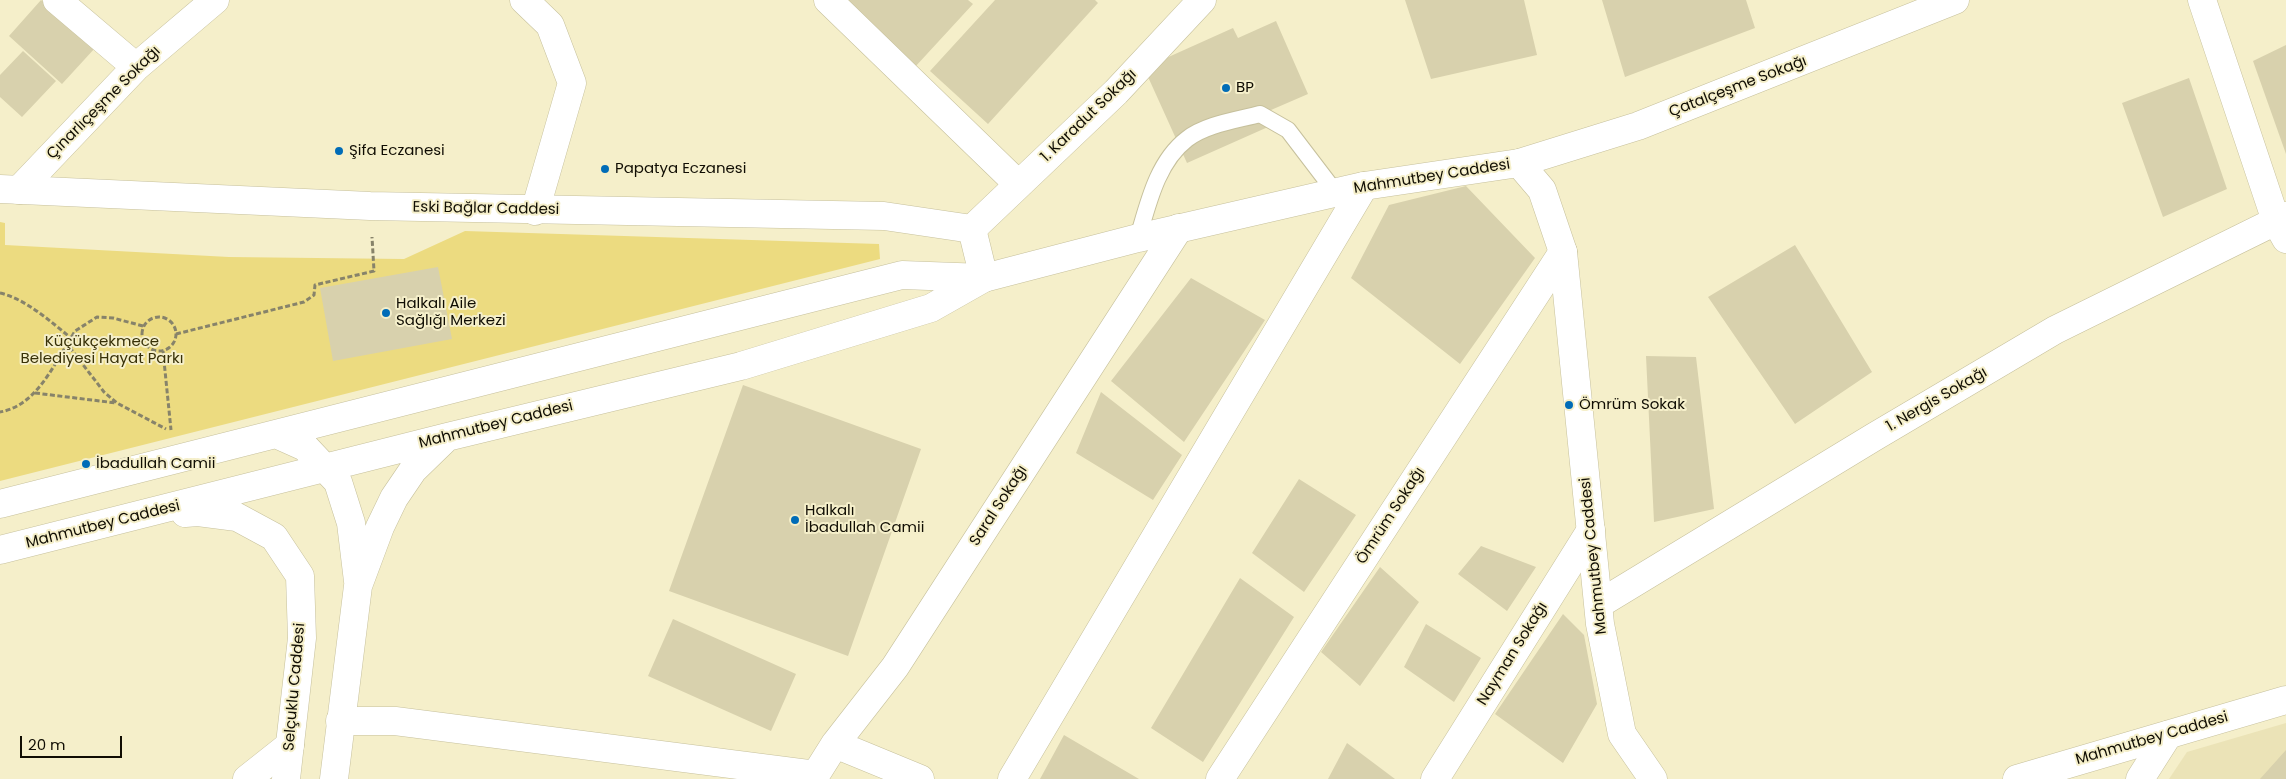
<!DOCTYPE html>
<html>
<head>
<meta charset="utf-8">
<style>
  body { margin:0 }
  #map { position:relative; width:2286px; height:779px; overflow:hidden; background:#f5efca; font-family:Poppins,sans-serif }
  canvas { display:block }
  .scale { position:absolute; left:20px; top:736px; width:102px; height:22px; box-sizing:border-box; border:2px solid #100d03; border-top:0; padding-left:6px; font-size:15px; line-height:18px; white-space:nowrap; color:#100d03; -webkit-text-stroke:4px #f5efca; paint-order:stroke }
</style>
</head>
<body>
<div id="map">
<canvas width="2286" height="779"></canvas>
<div class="scale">20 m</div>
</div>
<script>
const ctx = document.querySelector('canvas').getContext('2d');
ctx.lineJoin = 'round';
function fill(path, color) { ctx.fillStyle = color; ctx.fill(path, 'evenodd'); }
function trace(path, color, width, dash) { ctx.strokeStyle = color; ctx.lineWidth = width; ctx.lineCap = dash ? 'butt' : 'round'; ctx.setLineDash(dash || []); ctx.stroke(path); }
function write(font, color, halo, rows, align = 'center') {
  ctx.font = font + ' Poppins,sans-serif'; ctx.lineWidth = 4; ctx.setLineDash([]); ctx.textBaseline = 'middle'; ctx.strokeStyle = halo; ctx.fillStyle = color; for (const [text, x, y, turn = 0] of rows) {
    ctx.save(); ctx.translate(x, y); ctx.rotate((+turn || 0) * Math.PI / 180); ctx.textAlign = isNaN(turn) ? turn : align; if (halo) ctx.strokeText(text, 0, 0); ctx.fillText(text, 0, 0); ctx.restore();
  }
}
fill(new Path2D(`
  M2286 723V779H2169L2187 752Z`), '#ebe3b7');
fill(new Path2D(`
  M0 222 5 223V245L229 257 404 259 465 231 879 244 880 259 0 481Z`), '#ecdb80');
fill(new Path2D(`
  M41 0 95 48 62 84 9 36Z
  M842 0H968L973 4 915 67Z
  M995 0H1095L1098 3 988 124 930 71Z
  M1405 0H1524L1537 55 1431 79Z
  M1602 0H1746L1755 28 1625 77Z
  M1276 21 1308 94 1271 110 1277 123 1187 163 1144 68 1233 28 1238 38Z
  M2286 45V154L2253 61Z
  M23 51 56 81 22 117 0 97V75Z
  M2189 78 2227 189 2163 217 2122 103Z
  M1466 186 1535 258 1460 364 1351 278 1389 205Z
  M1795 245 1872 372 1795 424 1708 297Z
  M438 267 452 339 333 361 320 288Z
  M1191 278 1265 320 1184 442 1111 381Z
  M1646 356 1696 357 1714 509 1654 522Z
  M743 385 921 449 848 656 669 591Z
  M1101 392 1182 455 1153 500 1076 453Z
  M1299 479 1356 515 1304 592 1252 553Z
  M1481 546 1536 567 1507 611 1458 574Z
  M1380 567 1419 602 1360 686 1321 652Z
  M1240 578 1294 617 1203 762 1151 728Z
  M1563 614 1584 635 1597 704 1563 763 1495 714Z
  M673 619 796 674 771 731 648 676Z
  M1426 624 1481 658 1454 702 1404 667Z
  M1064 735 1139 779H1040Z
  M1347 743 1395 779H1328Z
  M2286 750V779H2260Z`), '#d8d1ad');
const lane = new Path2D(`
  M1138 238C1148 204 1157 162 1187 139 1206 124 1238 120 1260 114L1288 130 1336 193`);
const street = new Path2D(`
  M57 0 136 67
  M524 0 550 25 572 83 535 211
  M828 0 1018 184
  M2202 0 2276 221 2286 239
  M1519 163 1638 126 1955 0
  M19 190 136 67 215 0
  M972 229 1116 92 1202 0
  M1599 604 1874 437 2055 330 2286 216
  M340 721H395L816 775
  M835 744 920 779
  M247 779 290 745
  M813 779 835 744 895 667 1179 228
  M1012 779 1364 186
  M1220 779 1563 252
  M1435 779 1591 530
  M2140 779 2168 735`);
const secondary = new Path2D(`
  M0 189 370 206 884 216 972 229 984 278`);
const primary = new Path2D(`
  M276 434 305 447 338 482 351 523 358 581
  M0 504 902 275 984 278
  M185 513 198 512 237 517 274 537 300 576 302 638 286 779
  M0 550 447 437 741 366 931 308 984 278 1138 238 1364 186 1519 163 1542 190 1563 252 1600 624 1622 734 1653 779
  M334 779 358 586 380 527 394 498 413 470 446 438
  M2017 779 2286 700`);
trace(lane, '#c6c09c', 18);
trace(street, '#c6c09c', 29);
trace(secondary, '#c6c09c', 29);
trace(primary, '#c6c09c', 29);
trace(new Path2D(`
  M0 293C26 299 51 322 71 338 53 366 36 406 0 412
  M142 334a17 17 0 1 1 34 0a17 17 0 1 1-34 0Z
  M143 326 113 318 97 317 75 331 71 338V349L104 392 117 403 166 429
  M176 334 304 302 314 295 315 285 374 271 372 237
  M163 351 171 430
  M35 393 116 403`), '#87836a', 3, [5, 2.5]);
trace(lane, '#fff', 16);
trace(street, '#fff', 28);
trace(secondary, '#fff', 28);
trace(primary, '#fff', 28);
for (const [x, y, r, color] of [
  [1226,88,5,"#006cb7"],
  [339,151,5,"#006cb7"],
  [605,169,5,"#006cb7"],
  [386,313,5,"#006cb7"],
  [1569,405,5,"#006cb7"],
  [86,464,5,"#006cb7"],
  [795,520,5,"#006cb7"]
]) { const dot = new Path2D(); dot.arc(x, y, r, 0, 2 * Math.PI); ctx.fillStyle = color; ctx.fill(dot); trace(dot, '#f5efca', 2); }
write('15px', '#100d03', '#f5efca', [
  ["Çatalçeşme Sokağı",1738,87,-21],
  ["Çınarlıçeşme Sokağı",104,103,-45],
  ["1. Karadut Sokağı",1089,116,-44],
  ["Mahmutbey Caddesi",1432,177,-9],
  ["Eski Bağlar Caddesi",486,209,1],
  ["1. Nergis Sokağı",1937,400,-30],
  ["Mahmutbey Caddesi",496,425,-14],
  ["Saral Sokağı",999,506,-57],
  ["Ömrüm Sokağı",1391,516,-57],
  ["Mahmutbey Caddesi",103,525,-14],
  ["Mahmutbey Caddesi",1594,556,-96],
  ["Nayman Sokağı",1513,654,-58],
  ["Selçuklu Caddesi",295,687,-85],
  ["Mahmutbey Caddesi",2152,739,-16]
]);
write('15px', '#100d03', '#f5efca', [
  ["BP",1236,88],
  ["Şifa Eczanesi",349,151],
  ["Papatya Eczanesi",615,169],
  ["Halkalı Aile",396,304],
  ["Sağlığı Merkezi",396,321],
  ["Ömrüm Sokak",1579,405],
  ["İbadullah Camii",96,464],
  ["Halkalı",805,511],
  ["İbadullah Camii",805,528]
], 'left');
write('15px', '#373007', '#f5efca', [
  ["Küçükçekmece",102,342],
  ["Belediyesi Hayat Parkı",102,359]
]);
</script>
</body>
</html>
